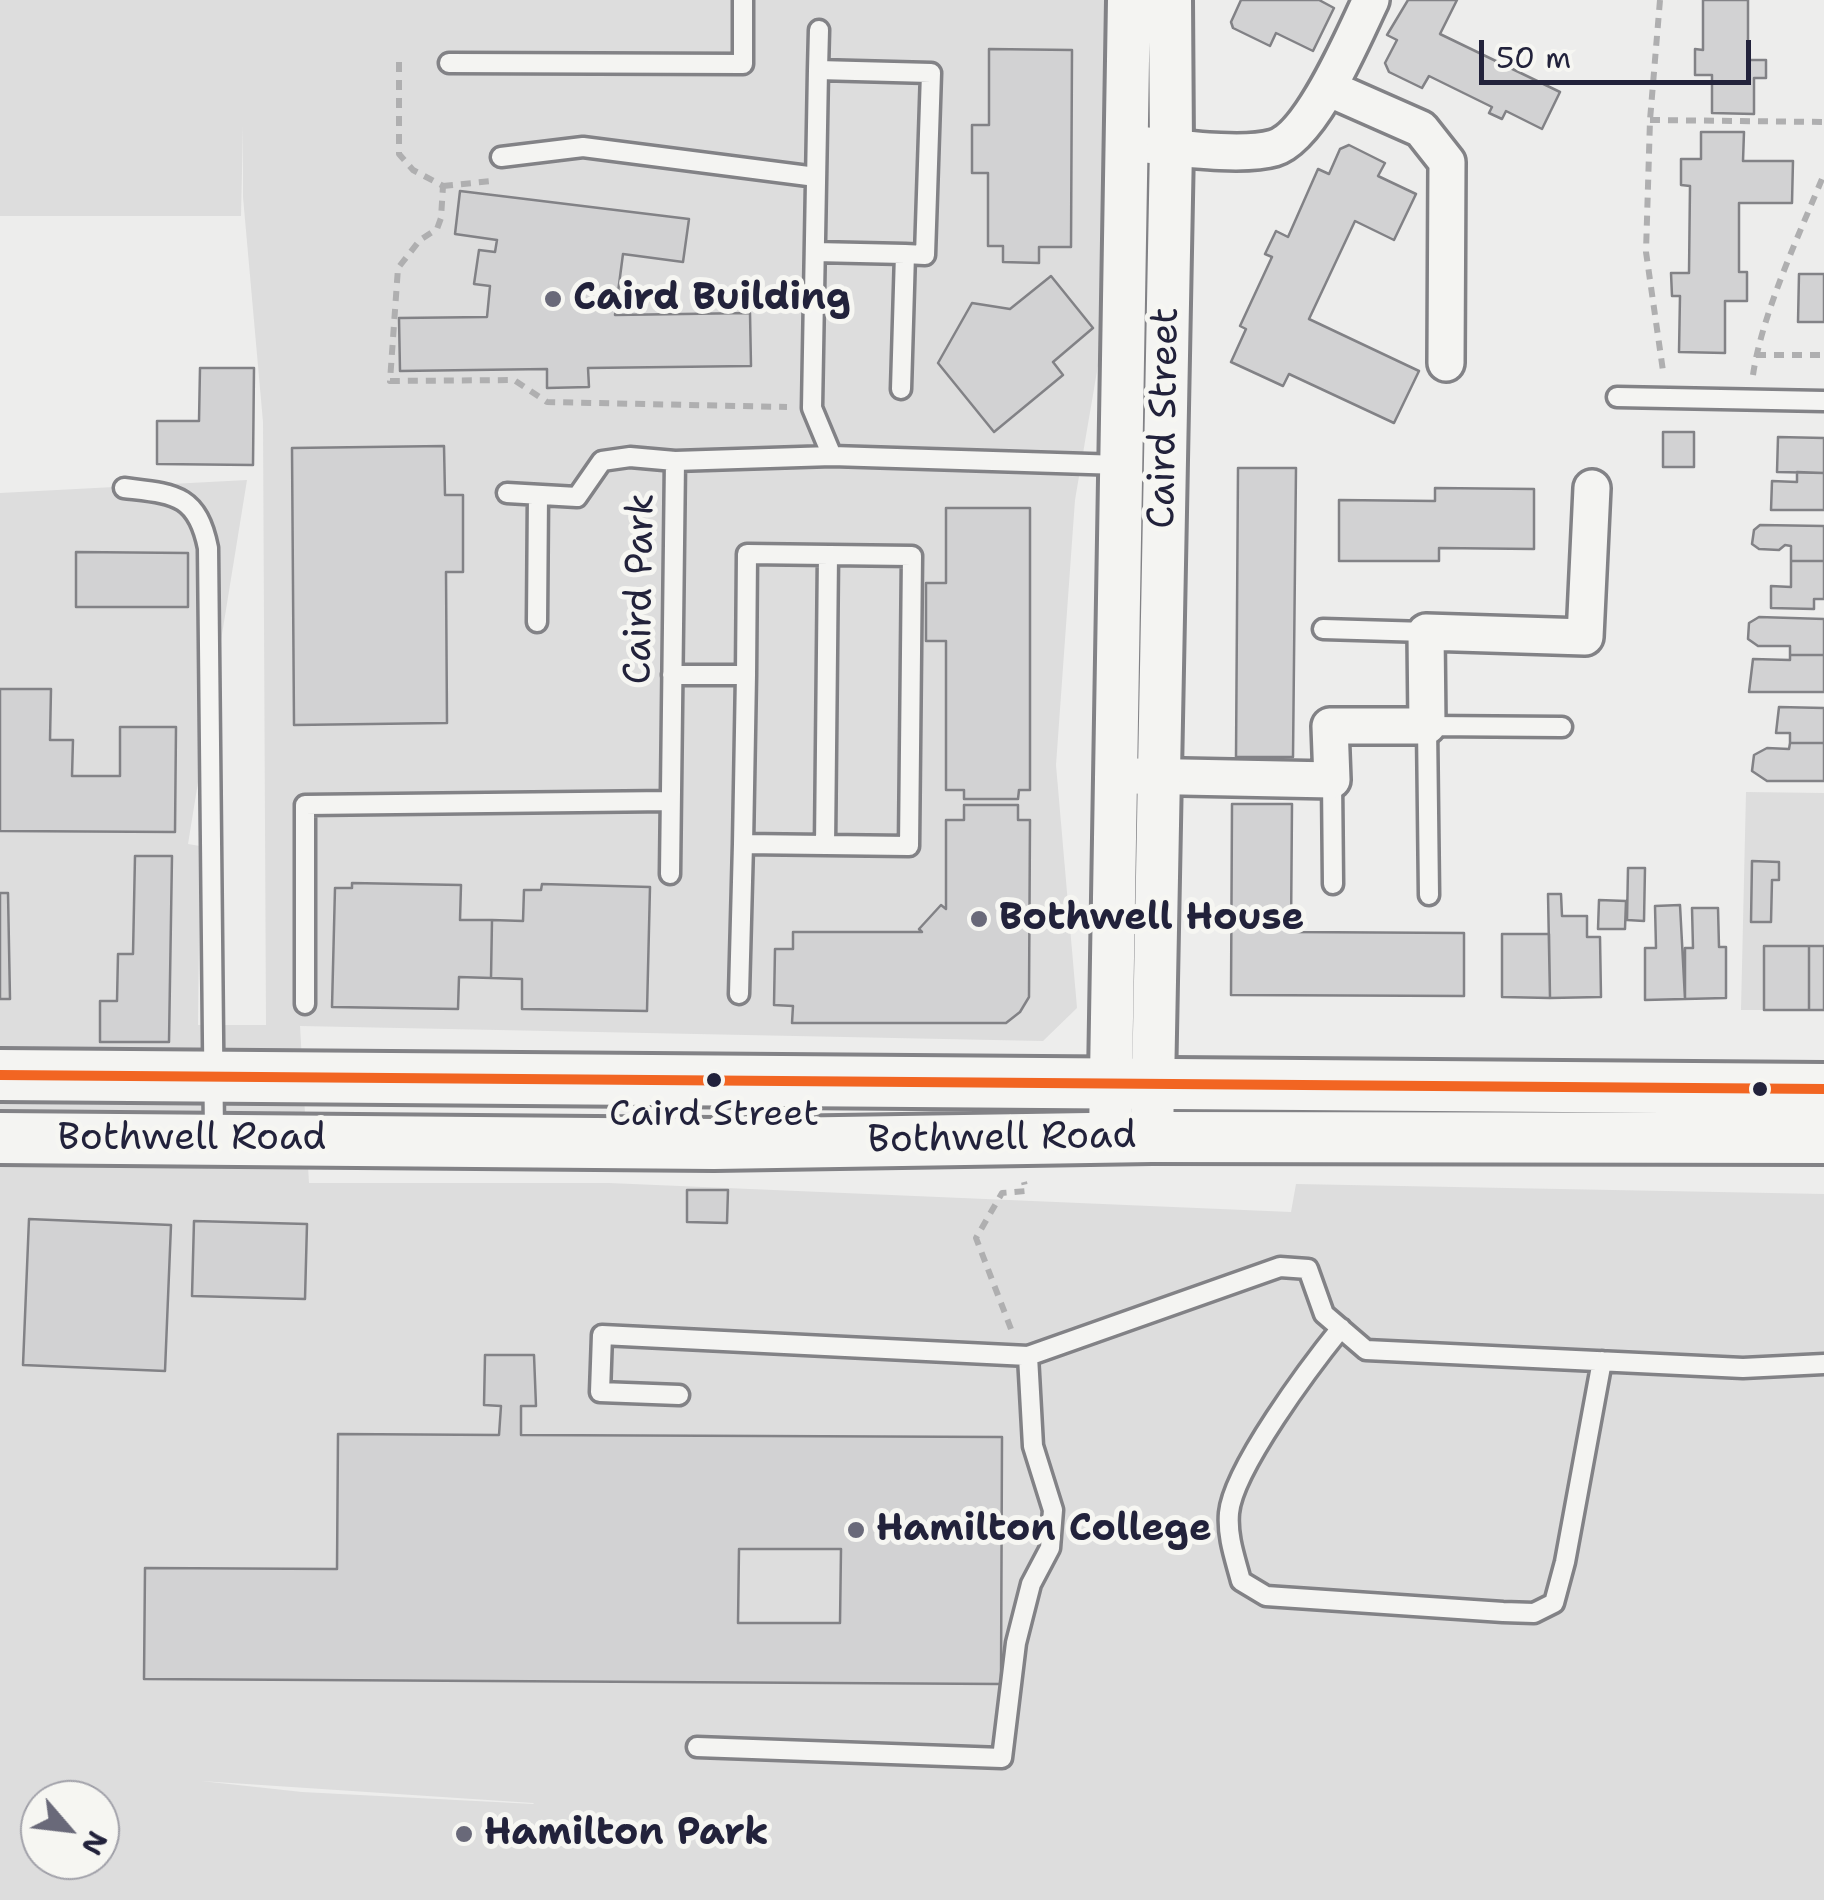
<!DOCTYPE html>
<html>
<head>
<meta charset="utf-8">
<style>
  body { margin:0 }
  #map { position:relative; width:1824px; height:1900px; overflow:hidden; background:#ededec; font-family:"Shantell Sans",sans-serif }
  canvas { display:block }
  .north { position:absolute; left:20px; top:1780px; width:100px; height:100px; box-sizing:border-box; background:#f6f6f2; border:2px solid #a1a1a9; border-radius:50%; rotate:118deg; font-size:28px; font-weight:700; line-height:40px; text-align:center; color:#22223b }
  .north::after { content:''; display:block; margin:auto; width:35px; height:45px; background:#696979; clip-path:polygon(50% 0,100% 100%,50% 72%,0 100%) }
  .scale { position:absolute; left:1479px; top:40px; width:272px; height:45px; box-sizing:border-box; border:5px solid #22223b; border-top:0; padding-left:12px; font-size:30px; line-height:35px; white-space:nowrap; color:#22223b; -webkit-text-stroke:8px #f6f6f2; paint-order:stroke }
</style>
</head>
<body>
<div id="map">
<canvas width="1824" height="1900"></canvas>
<div class="north">N</div>
<div class="scale">50 m</div>
</div>
<script>
const ctx = document.querySelector('canvas').getContext('2d');
ctx.lineJoin = 'round';
function fill(path, color) { ctx.fillStyle = color; ctx.fill(path, 'evenodd'); }
function trace(path, color, width, dash) { ctx.strokeStyle = color; ctx.lineWidth = width; ctx.lineCap = dash ? 'butt' : 'round'; ctx.setLineDash(dash || []); ctx.stroke(path); }
function write(font, color, halo, rows, align = 'center') {
  ctx.font = font + ' "Shantell Sans",sans-serif'; ctx.lineWidth = 10; ctx.setLineDash([]); ctx.textBaseline = 'middle'; ctx.strokeStyle = halo; ctx.fillStyle = color; for (const [text, x, y, turn = 0] of rows) {
    ctx.save(); ctx.translate(x, y); ctx.rotate((+turn || 0) * Math.PI / 180); ctx.textAlign = isNaN(turn) ? turn : align; if (halo) ctx.strokeText(text, 0, 0); ctx.fillText(text, 0, 0); ctx.restore();
  }
}
fill(new Path2D(`
  M0 0H1106L1102 342 1075 500 1056 765 1077 1008 1043 1041 300 1026 309 1183H609L1291 1212 1296 1184 1824 1194V1900H0V493L247 480 188 844 200 846 198 1025H266L263 422 243 197V126L241 216H0ZM201 1781 533 1803 534 1804 302 1792ZM40 1800H100V1860H40Z
  M1746 792 1824 793V946L1764 947V1010H1741Z`), '#ddd');
const building = new Path2D(`
  M1241 0H1319L1334 8 1313 51 1276 33 1270 46 1233 28 1231 22Z
  M1408 0H1457L1440 34 1560 92 1542 129 1506 111 1502 119 1489 113 1492 107 1429 76 1422 88 1389 72 1385 63 1397 40 1387 35Z
  M1703 0H1748V60H1766V78H1754V114L1712 113V75H1695V49L1703 50Z
  M989 49 1072 50 1071 247H1039V263L1003 262V246H988V173H972V125H989Z
  M1701 132H1744L1743 161H1793L1792 203H1739V272H1747V301H1725V353L1679 352 1680 296H1672L1671 273H1689L1690 186 1681 185V159H1701Z
  M1349 145 1385 163 1378 176 1416 194 1394 240 1355 221 1309 319 1419 371 1394 423 1289 374 1283 386 1231 362 1246 329 1240 326 1272 257 1265 254 1276 231 1288 237 1318 169 1329 174 1340 149Z
  M460 191 689 219 683 262 623 254 615 315 750 313 751 366 588 368 589 387 547 388V369L400 371 399 318 487 317 490 286 474 284 479 250 495 252 497 240 455 234Z
  M1799 274H1824V322H1798Z
  M1051 276 1093 328 1053 362 1063 375 994 432 938 363 972 303 1010 309Z
  M200 368H254L253 465 157 464V421H199Z
  M1663 432H1694V467H1663Z
  M1778 437 1824 438V473L1777 472Z
  M444 446 445 495H463V572H446L447 723 294 725 292 448Z
  M1238 468H1296L1293 757H1236Z
  M1797 472 1824 473V510H1771L1772 481 1797 482Z
  M1435 488 1534 489V549L1439 548V561H1339V500L1435 501Z
  M946 508H1030V790H1019L1018 799H964V790H946V641H926V583H946Z
  M1760 525 1824 526V561H1791V546L1785 545 1779 550 1759 549 1752 544 1754 530Z
  M76 552 188 553V607H76Z
  M1791 561H1824V599H1814V609L1771 608V586L1791 587Z
  M1759 617 1824 619V655H1790V646H1758L1748 639 1749 623Z
  M1790 655H1824V692H1749L1753 659 1790 660Z
  M0 689H51L50 740H73L72 776H120V727H176L175 832 0 831Z
  M1779 707 1824 708V743H1790V733H1776Z
  M1790 743H1824V781H1767L1752 771 1754 755 1767 748 1789 749Z
  M1232 804H1292L1291 932 1464 933V996L1231 995Z
  M964 805H1018V820H1030L1029 997 1020 1012 1006 1023H792L793 1006 774 1005 775 949H793V932H922L919 929 941 905 946 909V820H964Z
  M135 856H172L169 1042H100V1001H117L118 954H133Z
  M1752 861 1779 862V880H1772L1771 922H1751Z
  M1628 868H1645L1644 921 1627 920Z
  M352 883 461 885 460 920H492L491 978 459 977 458 1009 332 1007 335 888H352Z
  M542 884 650 887 647 1011 522 1009V979L491 978 492 920 523 921 524 890H541Z
  M0 893H8L10 999H0Z
  M1548 894H1561L1562 916H1587V937H1600L1601 997 1550 998Z
  M1599 900 1626 901 1625 929H1598Z
  M1680 905 1685 999 1645 1000V948H1656L1655 906Z
  M1692 908H1718L1719 947H1726V998L1685 999V948H1693Z
  M1502 934H1549L1550 998 1502 997Z
  M1764 946H1809V1010H1764Z
  M1809 946H1824V1010H1809Z
  M687 1190H728L727 1223 687 1222Z
  M29 1219 171 1225 165 1371 23 1365Z
  M194 1221 307 1224 305 1299 192 1296Z
  M485 1355H534L536 1406H521V1435L1002 1437 1001 1684 144 1679 145 1568 337 1569 338 1434 499 1435 501 1406 484 1405ZM739 1549H841L840 1623H738Z`);
fill(building, '#d2d2d3');
trace(building, '#828286', 2.5);
const service = new Path2D(`
  M449 63 743 64V0
  M818 70 819 30
  M501 157 583 147 816 177
  M815 252 905 254
  M901 389 905 254 925 255 931 73 818 70 812 408 832 456 1121 465
  M1617 397 1824 401
  M124 488C173 494 197 493 208 548L214 1134
  M507 493 577 497 602 461 630 457 675 461
  M537 622 538 495
  M1323 629 1426 632
  M672 675H746L747 554 912 556 909 846 743 844 746 675
  M1332 780 1333 884
  M825 845 828 555
  M670 874 675 461 832 456
  M1429 895 1427 726 1562 727
  M739 994 743 844
  M305 1004V805L670 801
  M1341 1328C1311 1365 1233 1469 1229 1513 1227 1537 1235 1558 1241 1581L1266 1596 1503 1612 1534 1613 1554 1603 1565 1562 1602 1361
  M679 1395 600 1392 602 1335 1028 1356 1280 1267 1308 1269 1324 1314 1366 1350 1743 1368 1824 1364
  M697 1747 1002 1758 1016 1643 1031 1584 1050 1548 1053 1510 1033 1446 1028 1356`);
const minor = new Path2D(`
  M1328 88 1421 129 1447 162 1446 363
  M1126 143C1165 146 1239 158 1274 148 1312 137 1354 35 1371 0
  M1133 776 1332 780 1330 726H1427L1426 632 1585 637 1592 488`);
const tertiary = new Path2D(`
  M1110 1137 1129 0
  M1152 1137 1171 147 1170 0`);
const secondary = new Path2D(`
  M0 1075 1824 1089
  M0 1138 714 1144 1152 1137 1824 1138`);
trace(service, '#828286', 25);
trace(minor, '#828286', 42);
trace(tertiary, '#828286', 50);
trace(secondary, '#828286', 58);
trace(new Path2D(`
  M1660 0 1650 120 1646 252 1663 371
  M399 62V154L413 170 443 186 441 218 437 229 420 240 398 268 390 381 514 380 547 402 787 407
  M1650 120 1824 122
  M443 186 492 181
  M1756 355H1824
  M1753 375C1762 313 1800 233 1824 174
  M1011 1329 976 1238 1002 1193 1026 1191 1024 1182`), '#afafb0', 6, [10, 8]);
trace(service, '#f4f4f2', 18);
trace(minor, '#f4f4f2', 35);
trace(tertiary, '#f4f4f2', 42);
trace(secondary, '#f4f4f2', 50);
trace(new Path2D(`
  M0 1075 1824 1089`), '#f26522', 10);
for (const [x, y, r, color] of [
  [553,299,10,"#696979"],
  [979,919,10,"#696979"],
  [714,1080,9,"#22223b"],
  [1760,1089,9,"#22223b"],
  [856,1530,10,"#696979"],
  [464,1834,10,"#696979"]
]) { const dot = new Path2D(); dot.arc(x, y, r, 0, 2 * Math.PI); ctx.fillStyle = color; ctx.fill(dot); trace(dot, '#f6f6f2', 4); }
write('36px', '#22223b', '#f6f6f2', [
  ["Caird Street",714,1116]
]);
write('bold 38px', '#22223b', '#f6f6f2', [
  ["Caird Building",573,299],
  ["Bothwell House",999,919],
  ["Hamilton College",876,1530],
  ["Hamilton Park",484,1834]
], 'left');
write('38px', '#22223b', '#f6f6f2', [
  ["Caird Street",1165,418,-89],
  ["Caird Park",641,589,-89],
  ["Bothwell Road",192,1139],
  ["Bothwell Road",1002,1139,-1]
]);
</script>
</body>
</html>
